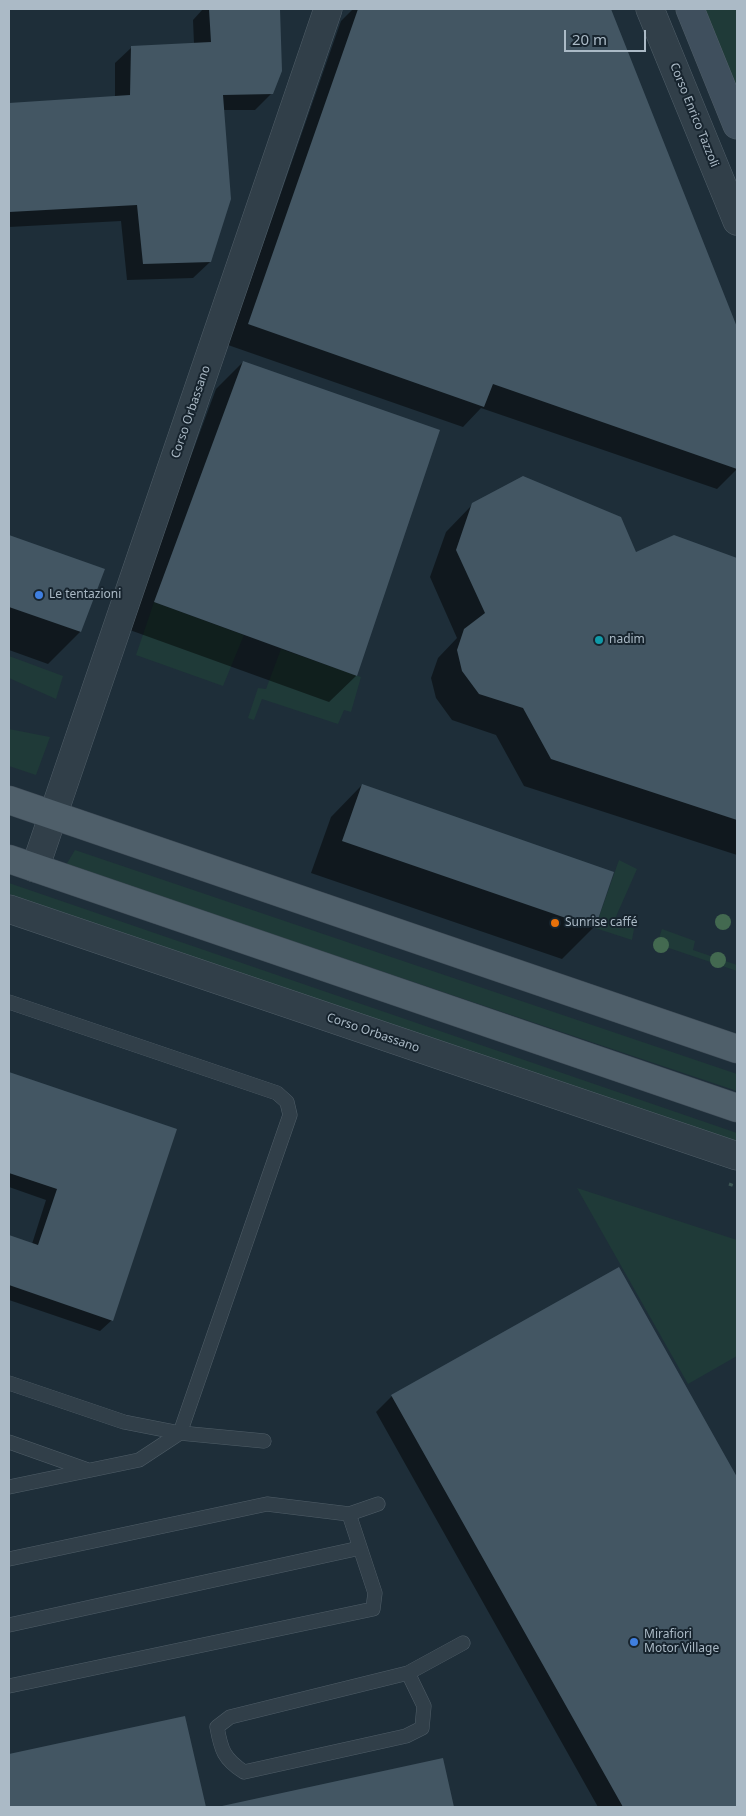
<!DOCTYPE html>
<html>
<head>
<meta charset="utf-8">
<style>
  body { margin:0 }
  #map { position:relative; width:746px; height:1816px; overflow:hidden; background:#1e2e39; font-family:"Noto Sans",sans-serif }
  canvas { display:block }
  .frame { position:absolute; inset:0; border:10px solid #abbac6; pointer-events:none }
  .scale { position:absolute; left:564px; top:30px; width:82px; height:22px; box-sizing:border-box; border:2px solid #abbac6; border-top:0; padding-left:6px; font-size:15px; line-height:18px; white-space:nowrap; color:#abbac6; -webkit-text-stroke:4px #17242e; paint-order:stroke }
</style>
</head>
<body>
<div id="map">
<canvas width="746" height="1816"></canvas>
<div class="frame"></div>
<div class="scale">20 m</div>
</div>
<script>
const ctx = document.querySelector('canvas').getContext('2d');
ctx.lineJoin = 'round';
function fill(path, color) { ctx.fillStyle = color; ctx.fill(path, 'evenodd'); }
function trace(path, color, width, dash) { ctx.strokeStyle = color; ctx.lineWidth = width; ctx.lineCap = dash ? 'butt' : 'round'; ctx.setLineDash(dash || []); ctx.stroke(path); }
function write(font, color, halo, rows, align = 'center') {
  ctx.font = font + ' "Noto Sans",sans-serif'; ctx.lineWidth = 4; ctx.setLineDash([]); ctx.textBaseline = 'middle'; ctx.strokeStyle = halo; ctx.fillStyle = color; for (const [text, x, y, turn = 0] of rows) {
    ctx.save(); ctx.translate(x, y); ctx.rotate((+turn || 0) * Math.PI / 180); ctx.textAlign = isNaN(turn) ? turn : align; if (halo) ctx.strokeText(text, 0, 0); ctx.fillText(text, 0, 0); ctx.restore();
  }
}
fill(new Path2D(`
  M702 9H737V94Z
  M154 602 244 635 223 686 136 655Z
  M281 649 361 677 351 712 344 710 338 724 262 699 254 720 248 718 258 688 266 689Z
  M9 656 63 676 56 699 9 678Z
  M9 729 50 737 36 775 9 766Z
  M75 850 737 1074V1091L66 865Z
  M619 860 637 869 614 921 634 929 632 940 595 928Z
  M9 883 737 1133V1143L9 894Z
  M662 929 695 941 693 950 737 965V971L657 944Z
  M577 1188 737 1240V1356L688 1384Z`), '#1f3a38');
fill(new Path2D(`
  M203 9H279L281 71 272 93 255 110H223L210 262 193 278 127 280 121 221 9 227V104L115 98V63L132 47 194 44 193 20Z
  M353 9H610L737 330V469L717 489 481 408 463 427 228 345 341 21Z
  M243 362 438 431 356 676 329 702 127 629 216 389Z
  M473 504 635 554 674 537 737 559V855L524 786 496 735 452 720 436 698 431 678 438 658 457 638 430 577 446 532Z
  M9 537 103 570 80 632 48 664 9 650Z
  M362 785 594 927 562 959 311 873 331 817Z
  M9 1073 176 1130 112 1320 100 1331 9 1300V1237L32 1244 46 1200 9 1187Z
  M619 1269 737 1480V1807H598L376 1412 392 1396Z
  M184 1717 204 1807H9V1755Z
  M442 1760 452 1807H224Z`), '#0007');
fill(new Path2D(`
  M209 9H280L282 71 273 94 223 95 231 199 211 262 143 264 137 205 9 212V103L130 95 131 46 211 42Z
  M358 9H611L737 327V469L493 384 484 407 248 324Z
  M243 361 440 430 357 676 154 602Z
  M523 476 621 517 636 552 674 535 737 558V820L551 759 523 708 479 694 462 671 457 650 464 629 485 613 456 550 472 503Z
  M9 535 105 569 81 632 9 607Z
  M362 784 614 872 595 928 342 841Z
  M9 1072 177 1129 113 1321 9 1285V1235L38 1245 57 1189 9 1173Z
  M619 1267 737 1477V1807H623L391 1395Z
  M185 1716 206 1807H9V1754Z
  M443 1758 454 1807H222V1806Z`), '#435663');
const lane = new Path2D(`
  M9 1002 277 1093 287 1102 290 1115 180 1433 139 1460 9 1487
  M9 1383 124 1422 180 1433 264 1441
  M9 1442 88 1470
  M9 1559 267 1504 349 1514 378 1504
  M9 1625 360 1548
  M408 1673 424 1706 422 1728 406 1736 244 1772C224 1759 221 1750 217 1727L230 1717 408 1673 463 1643
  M9 1686 373 1609 375 1593 349 1514`);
const street = new Path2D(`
  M650 9 737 221
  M35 868 328 9
  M9 909 737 1156`);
const secondary = new Path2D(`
  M690 9 737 125`);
const primary = new Path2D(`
  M9 800 737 1049
  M9 859 737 1108`);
trace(lane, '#4f5d67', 15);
trace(street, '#4f5d67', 29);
trace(secondary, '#4f5d67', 29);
trace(primary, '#3e4b56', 29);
trace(new Path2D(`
  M729 1184 737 1187`), '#3d5755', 3, [4, 4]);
trace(lane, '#313f49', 14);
trace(street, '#313f49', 28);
trace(secondary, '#3f4f5d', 28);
trace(primary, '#4f5f6a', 28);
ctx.fillStyle = '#436950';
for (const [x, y] of [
  [723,922],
  [661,945],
  [718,960]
]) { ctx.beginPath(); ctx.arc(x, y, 8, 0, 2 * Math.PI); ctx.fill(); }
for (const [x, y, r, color] of [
  [39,595,5,"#3f7fe0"],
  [599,640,5,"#0f9aa8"],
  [555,923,5,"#e8710a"],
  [634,1642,5,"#3f7fe0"]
]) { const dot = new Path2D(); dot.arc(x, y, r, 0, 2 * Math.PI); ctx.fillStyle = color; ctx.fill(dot); trace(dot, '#17242e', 2); }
write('12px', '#abbac6', '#17242e', [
  ["Corso Enrico Tazzoli",694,115,68],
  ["Corso Orbassano",191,412,-71],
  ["Corso Orbassano",373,1033,19]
]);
write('12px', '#abbac6', '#17242e', [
  ["Le tentazioni",49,595],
  ["nadim",609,640],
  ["Sunrise caffé",565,923],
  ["Mirafiori",644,1635],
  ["Motor Village",644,1649]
], 'left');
</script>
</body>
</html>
